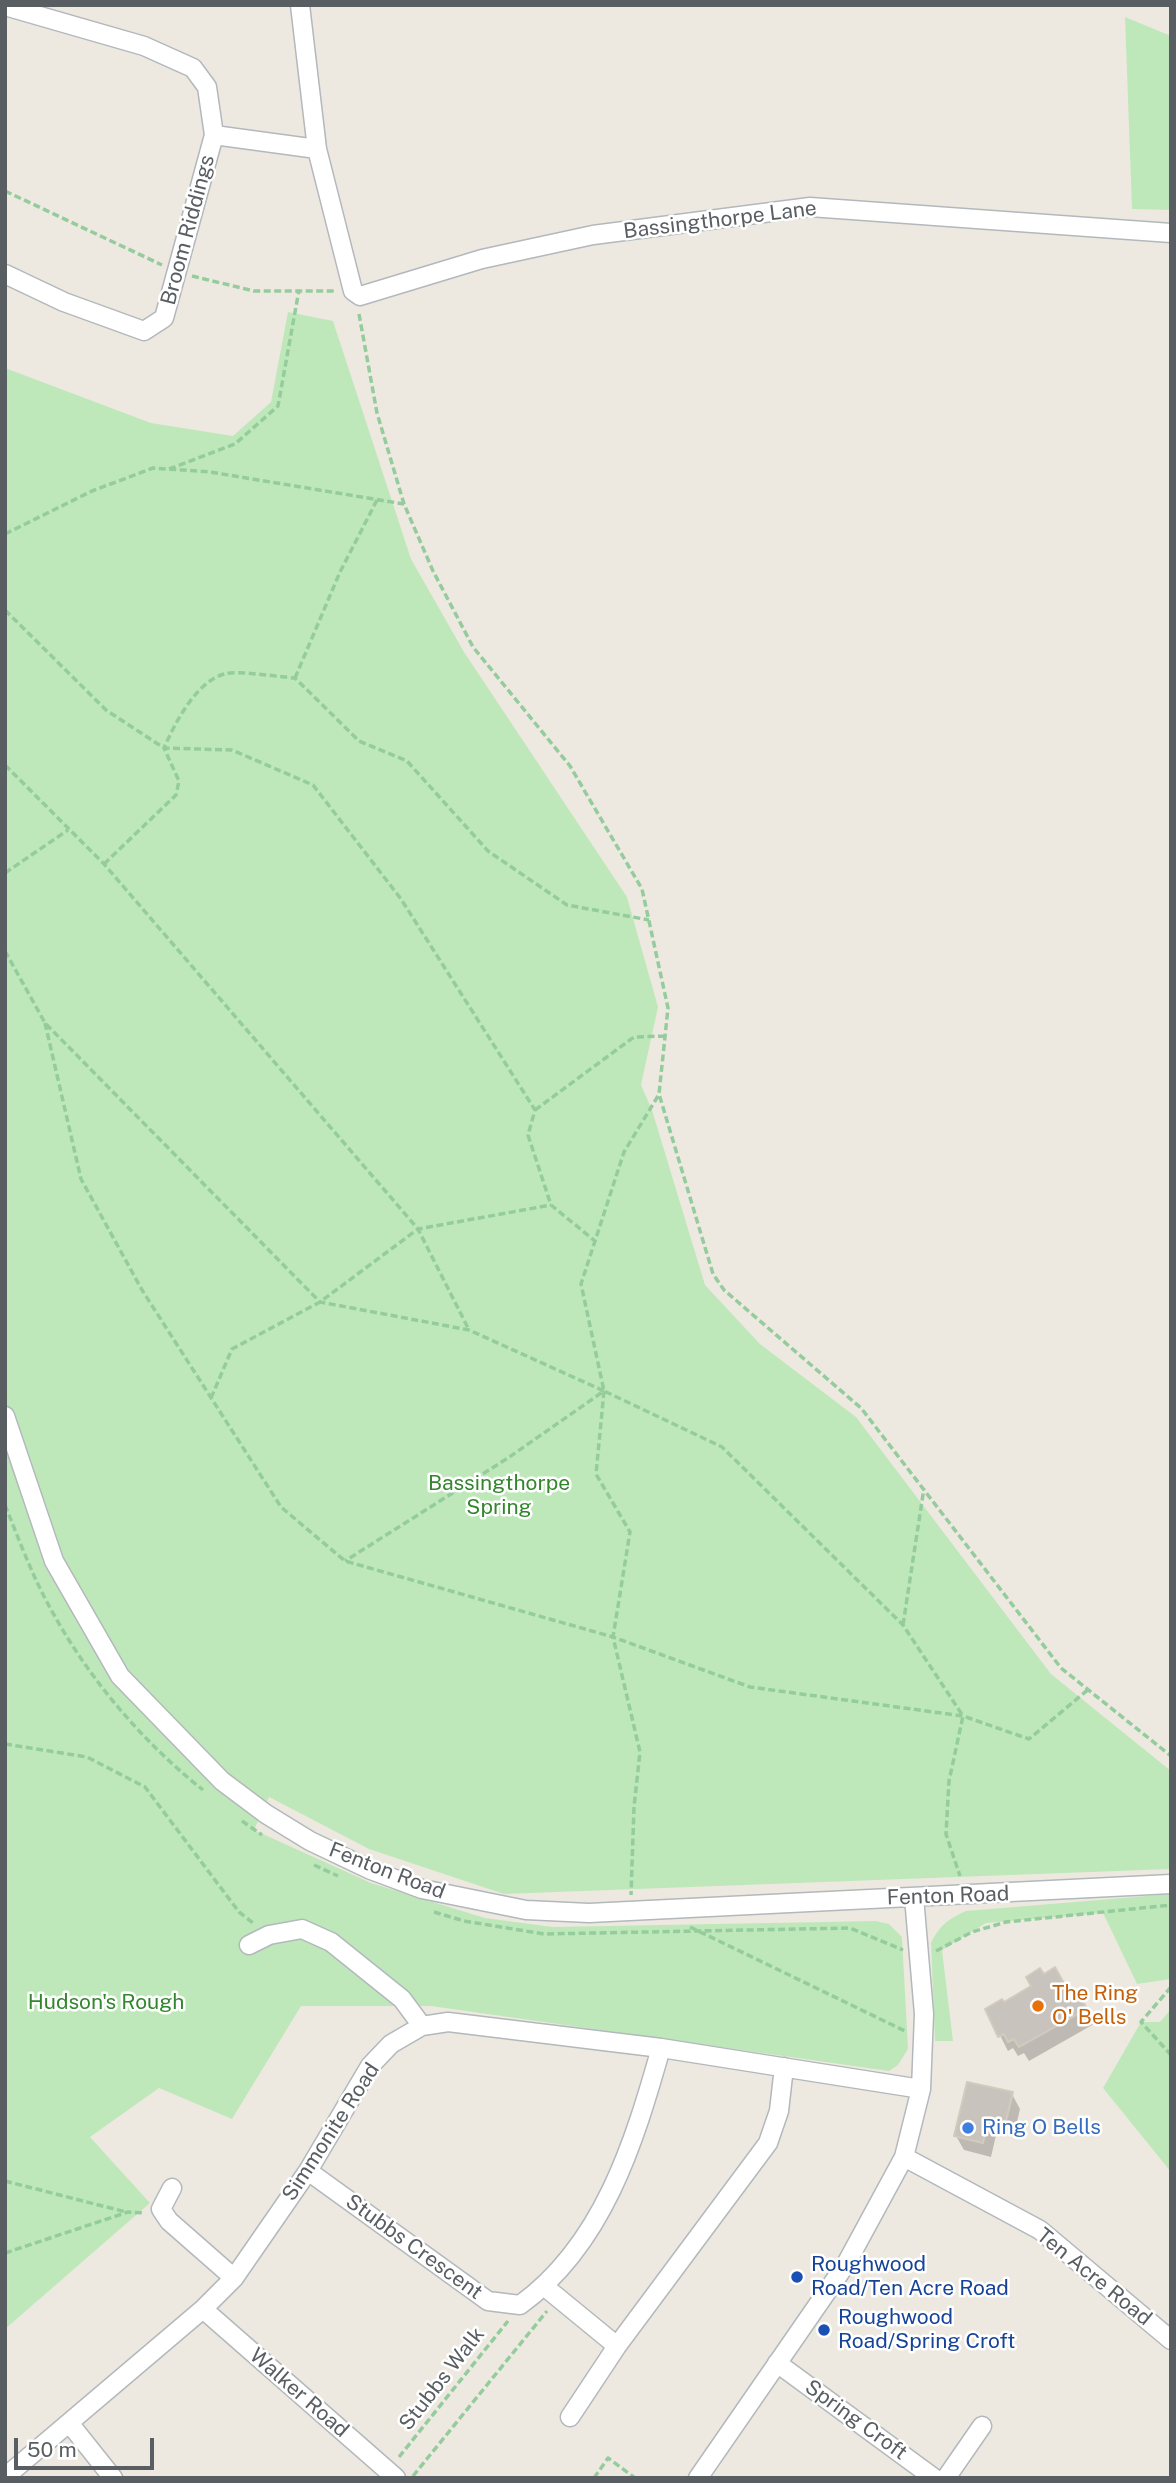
<!DOCTYPE html>
<html>
<head>
<meta charset="utf-8">
<style>
  body { margin:0 }
  #map { position:relative; width:1176px; height:2483px; overflow:hidden; background:#eee9e0; font-family:"Public Sans",sans-serif }
  canvas { display:block }
  .frame { position:absolute; inset:0; border:7px solid #595e63; pointer-events:none }
  .scale { position:absolute; left:14px; top:2438px; width:140px; height:32px; box-sizing:border-box; border:4px solid #595e63; border-top:0; padding-left:9px; font-size:21px; line-height:24px; white-space:nowrap; color:#595e63; -webkit-text-stroke:5px #fff; paint-order:stroke }
</style>
</head>
<body>
<div id="map">
<canvas width="1176" height="2483"></canvas>
<div class="frame"></div>
<div class="scale">50 m</div>
</div>
<script>
const ctx = document.querySelector('canvas').getContext('2d');
ctx.lineJoin = 'round';
function fill(path, color) { ctx.fillStyle = color; ctx.fill(path, 'evenodd'); }
function trace(path, color, width, dash) { ctx.strokeStyle = color; ctx.lineWidth = width; ctx.lineCap = dash ? 'butt' : 'round'; ctx.setLineDash(dash || []); ctx.stroke(path); }
function write(font, color, halo, rows, align = 'center') {
  ctx.font = font + ' "Public Sans",sans-serif'; ctx.lineWidth = 5; ctx.setLineDash([]); ctx.textBaseline = 'middle'; ctx.strokeStyle = halo; ctx.fillStyle = color; for (const [text, x, y, turn = 0] of rows) {
    ctx.save(); ctx.translate(x, y); ctx.rotate((+turn || 0) * Math.PI / 180); ctx.textAlign = isNaN(turn) ? turn : align; if (halo) ctx.strokeText(text, 0, 0); ctx.fillText(text, 0, 0); ctx.restore();
  }
}
fill(new Path2D(`
  M1125 17 1171 36V210L1132 209Z
  M288 312 333 321 411 559 464 652 627 897 658 1007 641 1085 652 1110 705 1285 760 1344 856 1417 1051 1674 1171 1771V1869L504 1894 369 1849 269 1797 254 1830 371 1883 485 1918 553 1927 876 1921 889 1924 902 1937 908 2049 898 2065 889 2071 431 2006H301L232 2119 159 2088 90 2137 150 2203 5 2329V368L151 423 233 436 271 402Z
  M1171 1894V1979L1137 1984 1103 1913 986 1923 942 1950 953 2041H935L931 1943C939 1926 948 1919 966 1911Z
  M1171 2009V2172L1103 2088 1141 2022H1160Z`), '#bfe8ba');
fill(new Path2D(`
  M1077 1995 1094 2024 1029 2061 1024 2053 1018 2056 1013 2048 1008 2051 987 2010 1003 2004 1071 1998Z
  M1012 2094 1020 2109 1014 2135 997 2131 991 2157 964 2150 956 2136Z`), '#0003');
const building = new Path2D(`
  M1055 1967 1071 1996 1078 1992 1087 2009 1019 2047 1014 2039 1008 2042 1004 2034 998 2037 985 2009 1002 1999 1004 2002 1031 1986 1026 1977 1040 1968 1044 1974Z
  M967 2082 1013 2092 1006 2121 989 2117 983 2143 954 2136Z`);
fill(building, '#c9c3bd');
trace(building, '#d3cabe', 2);
const minor = new Path2D(`
  M300 5 317 149 353 291 360 296 482 259 593 235 810 207 1171 233
  M5 6 144 46 193 68 207 87 214 135 164 318 144 331 64 302 5 274
  M214 135 317 149
  M5 1416 54 1561 120 1676 222 1781 266 1814 310 1841 371 1870 422 1889 526 1910 589 1913 1171 1884
  M249 1945 269 1935 302 1929 331 1942 402 1999 422 2026
  M904 2157 1040 2230 1171 2340
  M308 2171 488 2301 520 2305C603 2245 634 2143 661 2048
  M172 2188 161 2209 169 2221 234 2278
  M545 2287 617 2346
  M203 2309 396 2478
  M777 2363 934 2478
  M570 2417 617 2346 768 2143 779 2111 784 2067
  M70 2424 113 2478
  M5 2477 203 2309 234 2278 308 2171 370 2066 391 2044 422 2026 448 2022 661 2048 921 2089
  M698 2478 846 2264 904 2157 921 2089 924 2014 914 1897
  M946 2478 982 2426`);
trace(minor, '#b3b8bc', 21);
trace(new Path2D(`
  M5 191 162 265
  M192 276 254 291H337
  M359 314 377 413 404 504 433 571 473 647 570 766 642 889 668 1008 659 1094 713 1274 724 1290 861 1408 1061 1668 1171 1756
  M169 469 235 444 278 406 299 290
  M5 534 92 491 153 468 210 472 404 504
  M5 610 106 710 164 748 232 750 313 785 401 899 535 1110 528 1135 551 1205 595 1241
  M295 678 340 572 377 500
  M5 765 104 864 418 1229 469 1330
  M104 864 176 795 179 781 164 748C175 723 196 682 224 674 235 670 280 677 295 678L359 741 407 761 488 851 567 905 649 920
  M5 873 68 830
  M5 951 45 1023 320 1302 469 1330 604 1391 508 1458 345 1561
  M45 1023 81 1179 142 1290 281 1507 345 1561 613 1637 750 1687 963 1716 1029 1739 1090 1688
  M658 1096 624 1152 581 1284 604 1391 722 1447 903 1625 963 1716 949 1781 946 1834 960 1876
  M535 1110 634 1037 665 1036
  M604 1391 596 1474 630 1532 613 1637 640 1752 634 1807 631 1895
  M211 1398 232 1349 320 1302 418 1229 551 1205
  M5 1505C15 1530 25 1556 36 1580 74 1661 134 1735 203 1790
  M903 1625 924 1488
  M5 1744 87 1757 145 1787 239 1912 253 1923
  M242 1821 262 1835
  M314 1865 338 1876
  M434 1912 464 1921 544 1934 850 1928 903 1950
  M690 1927 907 2032
  M936 1951 972 1932 1006 1922 1171 1905
  M1171 1987 1141 2022 1171 2055
  M5 2181 126 2212
  M5 2253 128 2212 144 2213
  M399 2457 508 2321
  M413 2476 547 2311
  M594 2478 608 2458 635 2478`), '#94cc9d', 3.5, [7, 3.5]);
trace(minor, '#fff', 18);
for (const [x, y, r, color] of [
  [1038,2006,7,"#e8710a"],
  [968,2128,7,"#3f7fe0"],
  [797,2277,7,"#1a4fb4"],
  [824,2330,7,"#1a4fb4"]
]) { const dot = new Path2D(); dot.arc(x, y, r, 0, 2 * Math.PI); ctx.fillStyle = color; ctx.fill(dot); trace(dot, '#fff', 2.5); }
write('21px', '#595e63', '#fff', [
  ["Bassingthorpe Lane",720,220,-7],
  ["Broom Riddings",188,230,-75],
  ["Fenton Road",387,1871,21],
  ["Fenton Road",948,1896,-2],
  ["Simmonite Road",331,2132,-57],
  ["Stubbs Crescent",414,2247,36],
  ["Ten Acre Road",1094,2277,39],
  ["Stubbs Walk",442,2379,-52],
  ["Walker Road",299,2393,41],
  ["Spring Croft",856,2420,36]
]);
write('21px', '#33862d', '#fff', [
  ["Bassingthorpe",499,1484],
  ["Spring",499,1508],
  ["Hudson's Rough",106,2003]
]);
write('21px', '#c56008', '#fff', [
  ["The Ring",1052,1994],
  ["O' Bells",1052,2018]
], 'left');
write('21px', '#366cbe', '#fff', [
  ["Ring O Bells",982,2128]
], 'left');
write('21px', '#164399', '#fff', [
  ["Roughwood",811,2265],
  ["Road/Ten Acre Road",811,2289],
  ["Roughwood",838,2318],
  ["Road/Spring Croft",838,2342]
], 'left');
</script>
</body>
</html>
